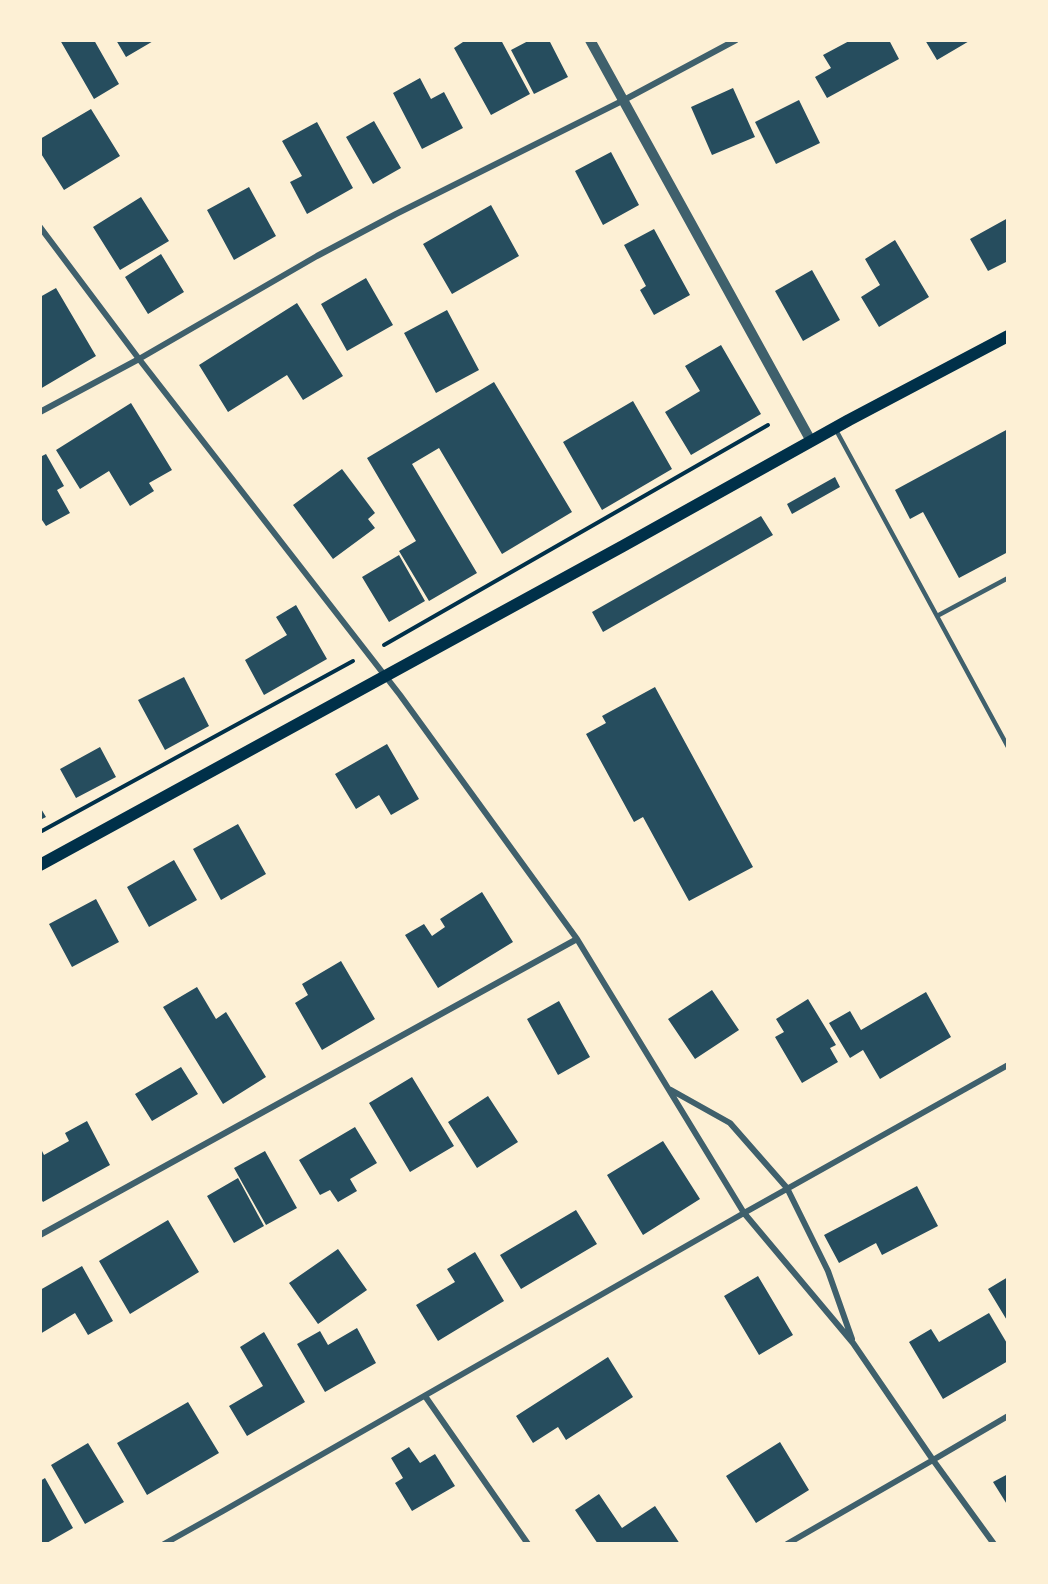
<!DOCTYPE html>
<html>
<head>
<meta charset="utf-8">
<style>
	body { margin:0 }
	#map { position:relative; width:1048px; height:1584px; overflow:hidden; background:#fdf0d5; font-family:"IBM Plex Sans",sans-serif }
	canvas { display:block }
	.frame { position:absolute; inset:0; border:42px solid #fdf0d5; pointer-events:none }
</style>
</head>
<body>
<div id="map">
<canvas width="1048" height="1584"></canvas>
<div class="frame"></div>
</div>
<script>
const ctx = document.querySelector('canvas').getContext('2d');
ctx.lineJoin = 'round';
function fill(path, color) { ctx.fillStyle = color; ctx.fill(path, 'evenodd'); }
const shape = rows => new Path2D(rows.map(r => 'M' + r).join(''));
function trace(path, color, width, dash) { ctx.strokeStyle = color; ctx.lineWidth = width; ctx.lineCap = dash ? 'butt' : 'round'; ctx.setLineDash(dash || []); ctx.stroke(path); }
fill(shape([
	[60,40,94,40,119,84,94,99],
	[116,40,155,40,126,57],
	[466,40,501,40,530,94,491,115,454,48],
	[530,40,549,40,568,77,534,94,511,50],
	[851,40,889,40,899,59,827,98,815,77,831,68,823,55],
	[925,40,971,40,937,60],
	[420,78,431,99,444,92,463,128,422,149,393,93],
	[733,88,755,137,712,155,691,107],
	[799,100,820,143,776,164,755,122],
	[91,109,120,156,64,190,40,152,40,139],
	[374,121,401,168,373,184,346,137],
	[317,122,353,188,307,214,290,182,302,176,282,141],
	[611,152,639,205,603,225,575,171],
	[249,187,276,236,234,260,207,210],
	[141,197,169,241,120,270,93,227],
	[491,205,519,256,452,294,423,244],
	[1008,218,1008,261,988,271,970,239],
	[654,229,690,295,654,315,640,290,646,286,624,245],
	[895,240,929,297,879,327,861,297,880,285,865,259],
	[161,254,184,292,148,314,125,277],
	[812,270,840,320,803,341,775,291],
	[366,278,393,325,347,351,321,304],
	[56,288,96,356,40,389,40,297],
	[297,303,343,376,303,400,287,375,228,412,199,365],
	[447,310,479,370,436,393,404,333],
	[721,345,761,414,691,455,665,412,700,391,685,366],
	[494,382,572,512,502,554,439,448,412,464,477,573,429,601,399,551,416,541,367,458],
	[633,401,672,469,602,510,563,442],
	[131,403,172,470,149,483,154,491,130,506,109,471,80,489,56,450],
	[1008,429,1008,552,959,578,923,512,910,519,895,490],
	[46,454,64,486,57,490,70,513,46,526,40,517,40,457],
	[342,469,375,513,368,519,375,528,333,559,293,505],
	[835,477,840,487,792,514,787,504],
	[761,516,773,535,603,632,592,612],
	[399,555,425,601,389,622,362,577],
	[296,605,327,659,264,695,245,660,287,635,276,617],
	[184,677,209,726,165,750,138,700],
	[655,687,753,867,689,901,643,817,634,822,586,734,606,723,602,716],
	[387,744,419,799,391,815,379,795,356,809,335,774],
	[100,747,116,777,76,798,60,769],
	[40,807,46,817,40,820],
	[238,824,266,874,221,900,193,849],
	[174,860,197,900,149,927,127,887],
	[482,892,513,942,438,988,405,935,424,924,432,936,445,927,440,919],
	[96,899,119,942,72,967,49,924],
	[341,961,375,1019,322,1050,295,1003,308,995,302,984],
	[197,987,216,1019,226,1012,266,1077,223,1104,163,1007],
	[712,990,739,1030,695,1059,668,1019],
	[926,992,951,1037,880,1079,863,1050,850,1058,829,1023,850,1011,861,1030],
	[808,999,836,1045,830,1048,838,1062,802,1083,775,1037,784,1032,776,1019],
	[559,1001,590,1057,558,1075,527,1019],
	[181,1067,198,1094,152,1121,135,1094],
	[412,1077,454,1146,410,1172,369,1103],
	[488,1096,518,1142,477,1168,448,1122],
	[87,1121,110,1165,43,1202,40,1197,40,1147,44,1155,69,1141,65,1133],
	[355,1127,377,1163,350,1179,357,1191,338,1202,330,1190,320,1195,299,1160],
	[663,1141,700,1199,643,1235,607,1175],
	[265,1151,297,1208,266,1225,234,1168],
	[238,1178,264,1226,234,1243,207,1196],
	[917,1186,938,1226,882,1255,876,1243,839,1263,824,1235],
	[576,1210,597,1244,521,1289,500,1255],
	[168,1220,199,1272,130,1314,99,1261],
	[338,1249,367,1290,318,1324,289,1283],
	[475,1252,504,1301,438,1341,416,1305,455,1282,447,1269],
	[82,1266,113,1321,88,1335,75,1313,40,1334,40,1290],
	[758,1276,793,1335,759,1355,724,1296],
	[1008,1277,1008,1322,988,1289],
	[989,1313,1008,1345,1008,1361,943,1399,909,1342,931,1329,939,1342],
	[357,1328,376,1363,325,1392,297,1344,320,1331,328,1345],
	[264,1332,305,1402,247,1436,229,1406,263,1386,240,1347],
	[608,1357,633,1397,566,1440,558,1427,533,1443,516,1416],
	[188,1402,219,1453,147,1495,117,1443],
	[780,1442,809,1490,756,1523,726,1476],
	[88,1443,124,1502,85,1524,51,1465],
	[409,1447,420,1463,435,1454,455,1486,412,1511,395,1483,403,1478,391,1458],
	[1008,1474,1008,1506,993,1482],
	[45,1478,73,1528,45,1544,40,1544,40,1481],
	[599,1494,622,1528,655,1506,680,1544,598,1544,575,1510]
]), '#264d5e');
trace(shape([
	[384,645,768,425],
	[40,832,353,661]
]), '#003049', 4);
trace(shape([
	[836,430,1008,747],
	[937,616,1008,578]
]), '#3f606c', 4.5);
trace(shape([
	[40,227,139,359,400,695,577,939,744,1213,853,1343,933,1460,994,1544],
	[40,412,139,359,317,256,396,214,624,100,736,40],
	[671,1090,730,1123,787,1188,828,1271,852,1339],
	[40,1235,577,939],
	[425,1396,528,1544],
	[164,1544,223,1511,744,1213,1008,1065],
	[787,1544,933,1460,1008,1416]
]), '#3f606c', 6);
trace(shape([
	[590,40,811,441]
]), '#3f606c', 10);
trace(shape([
	[40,865,623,546,849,420,1008,336]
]), '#003049', 12);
</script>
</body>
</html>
